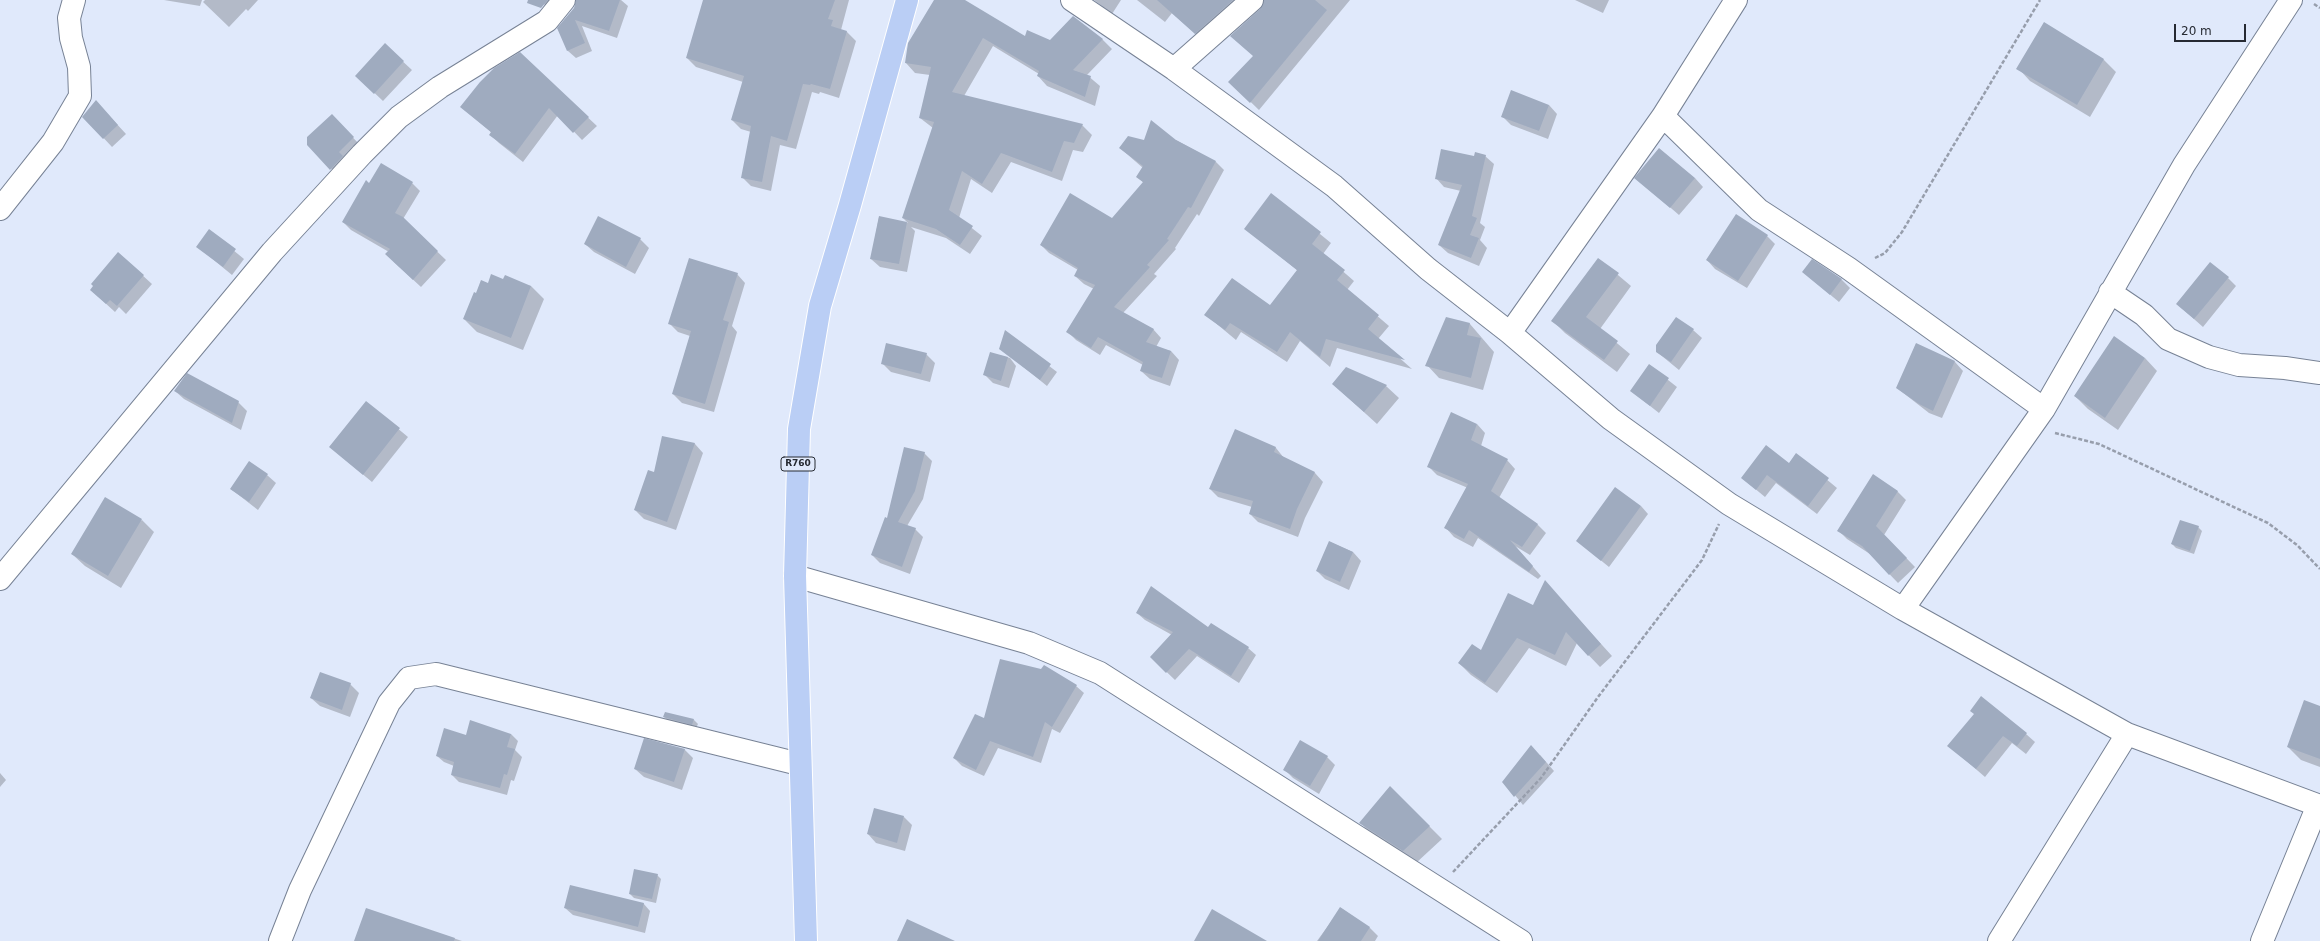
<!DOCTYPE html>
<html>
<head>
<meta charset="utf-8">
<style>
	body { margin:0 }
	#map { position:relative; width:2320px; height:941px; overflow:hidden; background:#e0e9fb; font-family:"DejaVu Sans",sans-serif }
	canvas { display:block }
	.scale { position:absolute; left:2174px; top:24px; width:72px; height:18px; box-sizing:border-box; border:2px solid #262a32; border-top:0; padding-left:5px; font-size:12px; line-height:14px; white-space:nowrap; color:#262a32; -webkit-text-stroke:3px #e0e9fb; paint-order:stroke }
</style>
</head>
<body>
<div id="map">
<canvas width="2320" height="941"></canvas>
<div class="scale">20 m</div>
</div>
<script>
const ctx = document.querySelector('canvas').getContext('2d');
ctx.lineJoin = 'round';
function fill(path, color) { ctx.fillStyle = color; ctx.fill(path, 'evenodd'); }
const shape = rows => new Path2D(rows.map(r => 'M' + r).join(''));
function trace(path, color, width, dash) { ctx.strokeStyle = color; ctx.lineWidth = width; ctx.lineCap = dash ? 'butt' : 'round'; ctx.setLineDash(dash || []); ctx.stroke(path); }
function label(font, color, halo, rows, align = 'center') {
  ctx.font = font + ' "DejaVu Sans",sans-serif'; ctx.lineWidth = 4; ctx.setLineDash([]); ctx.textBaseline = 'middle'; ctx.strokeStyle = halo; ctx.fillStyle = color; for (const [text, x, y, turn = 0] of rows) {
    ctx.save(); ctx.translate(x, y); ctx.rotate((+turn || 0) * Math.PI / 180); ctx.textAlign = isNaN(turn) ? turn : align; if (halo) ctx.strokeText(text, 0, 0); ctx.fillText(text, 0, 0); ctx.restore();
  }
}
fill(shape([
	[164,0,202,0,200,6],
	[205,0,258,0,248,11,246,9,229,27,203,2],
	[540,0,564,0,546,6],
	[577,0,621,0,628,6,617,38,582,26,592,51,576,58,568,51,558,28,575,8],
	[704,0,849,0,841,30,847,32,856,41,839,98,820,92,819,94,812,92,796,149,780,145,771,191,751,186,742,177,751,132,741,129,732,120,743,82,696,67,687,58],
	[935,0,963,0,1025,37,1050,41,1102,39,1112,49,1087,75,1100,86,1095,106,1047,86,1038,76,1039,74,993,46,964,96,1082,125,1092,135,1083,152,1073,150,1062,181,1011,162,992,193,971,179,959,218,982,236,970,254,946,238,911,227,915,231,907,272,880,267,871,259,879,217,908,223,903,218,933,128,920,118,930,75,915,73,906,63],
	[1094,0,1121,0,1112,14],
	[1137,0,1251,0,1204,41,1172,13,1165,22],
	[1265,0,1350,0,1259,110,1230,82,1254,56],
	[1575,0,1609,0,1603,13],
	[2044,24,2104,60,2116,72,2090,117,2030,81,2018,68],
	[385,45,412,70,383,101,365,84],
	[520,54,597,126,582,140,558,115,523,162,499,143,490,134,492,133,461,107],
	[1549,105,1557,114,1548,139,1511,125,1503,117],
	[104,110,126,134,112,147,84,117],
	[338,122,360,145,338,176,308,144],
	[1176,140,1216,162,1224,170,1199,216,1197,214,1175,248,1176,249,1154,274,1157,276,1123,313,1153,329,1161,338,1156,347,1171,351,1179,360,1170,386,1150,379,1141,371,1143,365,1106,345,1100,355,1076,340,1068,332,1094,289,1084,284,1075,276,1078,270,1049,253,1041,245,1112,219,1144,183,1137,177,1143,168,1120,148,1145,141],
	[1485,156,1494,164,1480,223,1485,227,1480,240,1487,248,1479,266,1448,253,1439,245,1461,191,1444,187,1436,178,1474,157],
	[1636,178,1695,178,1703,187,1679,215],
	[412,183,420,191,403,219,446,260,421,287,394,262,389,252,351,230,343,222,369,185],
	[1271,194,1331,243,1323,254,1354,281,1347,290,1389,326,1378,339,1412,369,1337,348,1330,367,1300,341,1287,362,1241,332,1236,340,1206,315,1270,307,1298,271,1246,228],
	[599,218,640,239,649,248,635,274,594,252,585,244],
	[210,231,244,259,232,275,198,247],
	[1767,236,1775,244,1747,288,1715,269,1707,260],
	[118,253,152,284,126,314,119,307,115,312,91,290],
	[1599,259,1631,286,1600,329,1630,354,1617,372,1565,333,1553,321],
	[1812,261,1842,280,1850,288,1839,302,1803,272],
	[737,274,745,283,732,326,737,332,714,412,682,403,673,394,690,336,678,332,669,323],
	[2228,278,2236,286,2203,327,2177,304],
	[503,280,531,286,544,299,523,350,477,332,464,319,477,294,488,284],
	[1447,318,1470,324,1494,352,1483,390,1439,378,1427,365],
	[1693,330,1702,338,1679,370,1657,352],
	[1005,332,1057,372,1047,386,1000,348],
	[1916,344,1955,362,1963,371,1942,418,1929,413,1897,388],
	[991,353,1010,358,1016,366,1009,388,993,383,984,374],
	[926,354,935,363,930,382,891,372,882,363],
	[2145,358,2157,371,2118,430,2088,409,2075,396],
	[1649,365,1677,387,1659,413,1631,391],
	[1333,384,1386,386,1399,398,1377,424],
	[175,391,238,402,247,411,241,430,184,399],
	[366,402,408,437,372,482,330,447],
	[1477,424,1485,433,1481,446,1507,460,1515,469,1499,498,1537,524,1546,533,1530,555,1515,546,1541,576,1538,579,1478,538,1473,547,1454,537,1446,528,1468,488,1437,475,1429,467],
	[1236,430,1276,448,1284,458,1315,473,1323,482,1305,518,1298,537,1258,522,1250,514,1252,507,1218,497,1210,489],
	[663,437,695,444,703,453,676,530,644,519,635,510,655,473],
	[924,453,932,461,923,499,907,526,915,529,923,537,910,574,880,563,872,555,887,519],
	[1796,454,1837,488,1817,514,1776,483,1765,497,1742,478,1789,464],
	[267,475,276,483,258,510,231,489],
	[1897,491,1906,500,1884,535,1915,567,1898,583,1870,554,1847,539,1839,531],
	[1641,506,1648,514,1609,567,1577,541],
	[142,520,154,532,121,588,85,566,72,554],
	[2198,527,2202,531,2194,554,2176,548,2172,544],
	[1330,542,1353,552,1361,561,1349,590,1325,579,1317,571],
	[1545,582,1612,656,1600,667,1577,643,1566,666,1529,648,1497,693,1471,675,1459,663,1481,652,1534,606],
	[1137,613,1209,628,1248,648,1256,655,1239,683,1197,656,1175,680,1151,657,1172,635,1145,620],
	[350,684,359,693,350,717,320,706,311,698],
	[1076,686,1084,693,1060,733,1052,729,1041,763,998,748,984,776,962,766,954,758,985,720],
	[2320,707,2320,767,2301,760,2288,747],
	[1975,714,2026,734,2035,742,2026,754,2012,743,1985,777,1949,746],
	[664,717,694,720,698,724,696,728,668,721],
	[511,734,518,741,515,750,522,757,514,781,511,780,507,795,459,782,452,775,454,766,444,762,437,756,466,736],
	[684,749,693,758,682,790,644,777,635,769],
	[1540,755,1554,771,1523,805,1504,782],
	[1327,757,1335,765,1319,794,1293,778,1285,770],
	[0,773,6,780,0,787],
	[1390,787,1442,839,1416,863,1373,836,1361,823],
	[904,817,912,825,905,851,876,843,868,834],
	[657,875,661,879,656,903,634,898,630,894],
	[643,903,650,911,645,933,573,915,565,908],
	[1341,908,1370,928,1378,936,1375,941,1317,941],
	[366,909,462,941,358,941]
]), '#0003');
fill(shape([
	[528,0,548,0,541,8,527,3],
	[576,0,620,0,609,31,575,20,585,43,567,51,557,28,574,8],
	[703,0,835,0,828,19,833,20,831,26,847,31,830,89,811,84,810,85,803,84,787,141,771,136,762,182,741,178,751,126,731,120,744,76,686,58],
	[934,0,965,0,1025,36,1027,30,1050,40,1073,16,1103,39,1073,70,1091,76,1085,97,1037,76,1039,71,983,38,952,92,1083,124,1074,143,1064,141,1052,172,1001,153,982,184,962,171,949,210,973,226,960,245,936,229,902,218,934,122,919,118,931,67,905,63,908,43],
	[1157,0,1233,0,1195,34],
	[1264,0,1315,0,1327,10,1250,103,1228,82,1253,56,1230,36,1260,9],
	[2044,22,2104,59,2077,105,2016,69],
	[385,43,404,61,374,94,355,76],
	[520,52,589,117,573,133,549,108,515,154,489,135,491,132,460,107,480,82,494,68],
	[1511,90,1549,105,1539,131,1501,117],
	[96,100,118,125,103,139,82,117],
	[332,114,354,137,339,152,343,156,330,170,307,145,307,137],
	[1151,120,1176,140,1216,161,1191,208,1188,207,1167,239,1169,240,1147,265,1150,267,1114,307,1154,329,1146,342,1171,351,1162,378,1140,371,1143,362,1098,337,1091,348,1066,332,1095,285,1074,276,1078,268,1040,245,1070,193,1112,218,1143,182,1136,177,1143,166,1119,148,1128,136,1144,140],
	[1659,148,1695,178,1670,208,1634,178],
	[1441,149,1474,156,1475,152,1486,155,1472,216,1477,218,1470,235,1479,238,1471,258,1438,245,1462,185,1435,179],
	[381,163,413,182,395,213,403,217,438,251,413,280,385,254,390,249,342,222,366,180,369,183],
	[1271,193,1321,232,1312,244,1345,270,1337,280,1379,315,1368,329,1405,360,1326,339,1320,357,1290,332,1277,352,1230,323,1225,330,1204,315,1232,278,1270,305,1297,270,1244,229],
	[1736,214,1768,235,1738,281,1706,260],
	[598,216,641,238,626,267,584,244],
	[879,216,907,222,899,264,870,259],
	[209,229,236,249,223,267,196,247],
	[118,252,144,275,117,306,110,300,106,304,90,290,93,286,91,284],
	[689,258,738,273,723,320,729,322,705,404,672,394,691,331,668,324],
	[1598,258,1619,273,1586,317,1618,341,1604,360,1551,321],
	[1812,259,1842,279,1830,295,1802,272],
	[2210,262,2229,277,2194,319,2176,304],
	[491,274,503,279,505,275,531,286,511,338,463,319,474,292,476,293,481,280,488,283],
	[1446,317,1470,323,1467,335,1481,338,1471,378,1425,366],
	[1676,317,1694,329,1671,362,1656,352,1656,345],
	[1005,330,1051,364,1040,380,999,349],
	[2114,336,2145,358,2105,418,2074,396],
	[886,343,927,353,921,374,881,364],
	[1916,343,1955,361,1933,411,1919,404,1896,388],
	[990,352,1008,357,1001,381,983,375],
	[1649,364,1669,378,1650,406,1630,391],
	[1346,367,1387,385,1364,412,1332,384],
	[187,373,239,401,232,423,174,391],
	[366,401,400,428,363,475,329,447],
	[1451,412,1477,424,1471,440,1508,459,1491,491,1538,524,1522,547,1510,540,1533,566,1529,572,1469,530,1464,539,1444,528,1468,484,1427,467],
	[1235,429,1276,447,1274,452,1315,472,1297,509,1290,529,1249,514,1253,501,1209,489],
	[662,436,695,443,667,522,634,510,648,470,654,472],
	[1766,445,1789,463,1796,453,1829,478,1808,506,1767,475,1756,490,1741,478],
	[904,447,925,452,915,491,898,522,916,528,902,567,871,555,885,517,887,518],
	[249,461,268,474,249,502,230,489],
	[1873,474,1898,491,1876,526,1907,558,1889,575,1862,546,1837,531],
	[1615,487,1641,506,1601,561,1576,541],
	[105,497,142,519,108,576,71,554],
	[2180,520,2199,526,2190,551,2171,544],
	[1329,541,1353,552,1340,582,1316,571],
	[1545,580,1601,644,1588,656,1566,632,1555,655,1517,638,1485,683,1458,663,1472,644,1481,650,1508,593,1533,605],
	[1151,586,1208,627,1211,623,1249,647,1231,676,1189,649,1166,673,1150,657,1173,632,1136,613],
	[1000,659,1041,669,1044,665,1077,685,1052,727,1045,722,1033,757,990,741,976,770,953,758,975,714,984,718],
	[320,672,351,683,342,710,310,698],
	[1981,696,2027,733,2017,746,2003,736,1976,769,1947,746,1974,714,1970,711],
	[2304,700,2320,706,2320,759,2287,747],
	[665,712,694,719,692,725,663,717],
	[470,720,511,734,507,747,515,749,507,775,504,774,500,788,451,775,454,762,436,756,444,728,466,735],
	[644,738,685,749,674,782,634,769],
	[1300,740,1328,756,1310,786,1283,770],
	[1531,745,1546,762,1514,797,1502,782],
	[1390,786,1430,826,1403,851,1359,823],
	[874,808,904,816,897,843,867,834],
	[634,869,658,874,652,899,629,894],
	[570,885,644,903,638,927,564,908],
	[1340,907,1370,927,1361,941,1318,941],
	[366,908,455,938,454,941,354,941],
	[1212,909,1267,941,1194,941],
	[907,919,955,941,897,941]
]), '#9fabbf');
const minor = shape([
	[1072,0,1174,69,1334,186,1428,269,1510,333,1611,419,1729,504,1903,609,2127,734,2320,806],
	[1174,69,1252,0],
	[1663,116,1759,210,1848,268,2044,409],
	[0,209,53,142,80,96,79,67,71,38,69,18,74,0],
	[2110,292,2144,315,2168,339,2209,357,2239,365,2285,368,2320,373],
	[1510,333,1663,116,1736,0],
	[795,576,1029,643,1100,673,1521,941],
	[0,579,272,252,362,154,399,117,440,87,547,21,564,0],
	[1903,609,2044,409,2184,165,2291,0],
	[280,941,300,890,389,703,409,678,436,674,799,764],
	[1999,941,2127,734],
	[2262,941,2318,805]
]);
const primary = shape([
	[806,941,795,576,799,429,820,306,850,205,907,0]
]);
trace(minor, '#778295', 24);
trace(primary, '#fff', 24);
trace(shape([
	[2314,4,2320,8],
	[1875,258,1885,253,1902,232,2040,0],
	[2055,433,2099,444,2268,523,2297,545,2320,569],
	[1453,872,1541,778,1598,697,1702,560,1719,524]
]), '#979eac', 2.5, [4, 2]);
trace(minor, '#fff', 22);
trace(primary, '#bacef5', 22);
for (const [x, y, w] of [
	[798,464,34]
]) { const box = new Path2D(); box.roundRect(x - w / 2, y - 7, w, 14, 3); ctx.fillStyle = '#e0e9fb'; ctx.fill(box); trace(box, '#262a32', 1); }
label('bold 9px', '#262a32', null, [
	["R760",798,464]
]);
</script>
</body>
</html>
